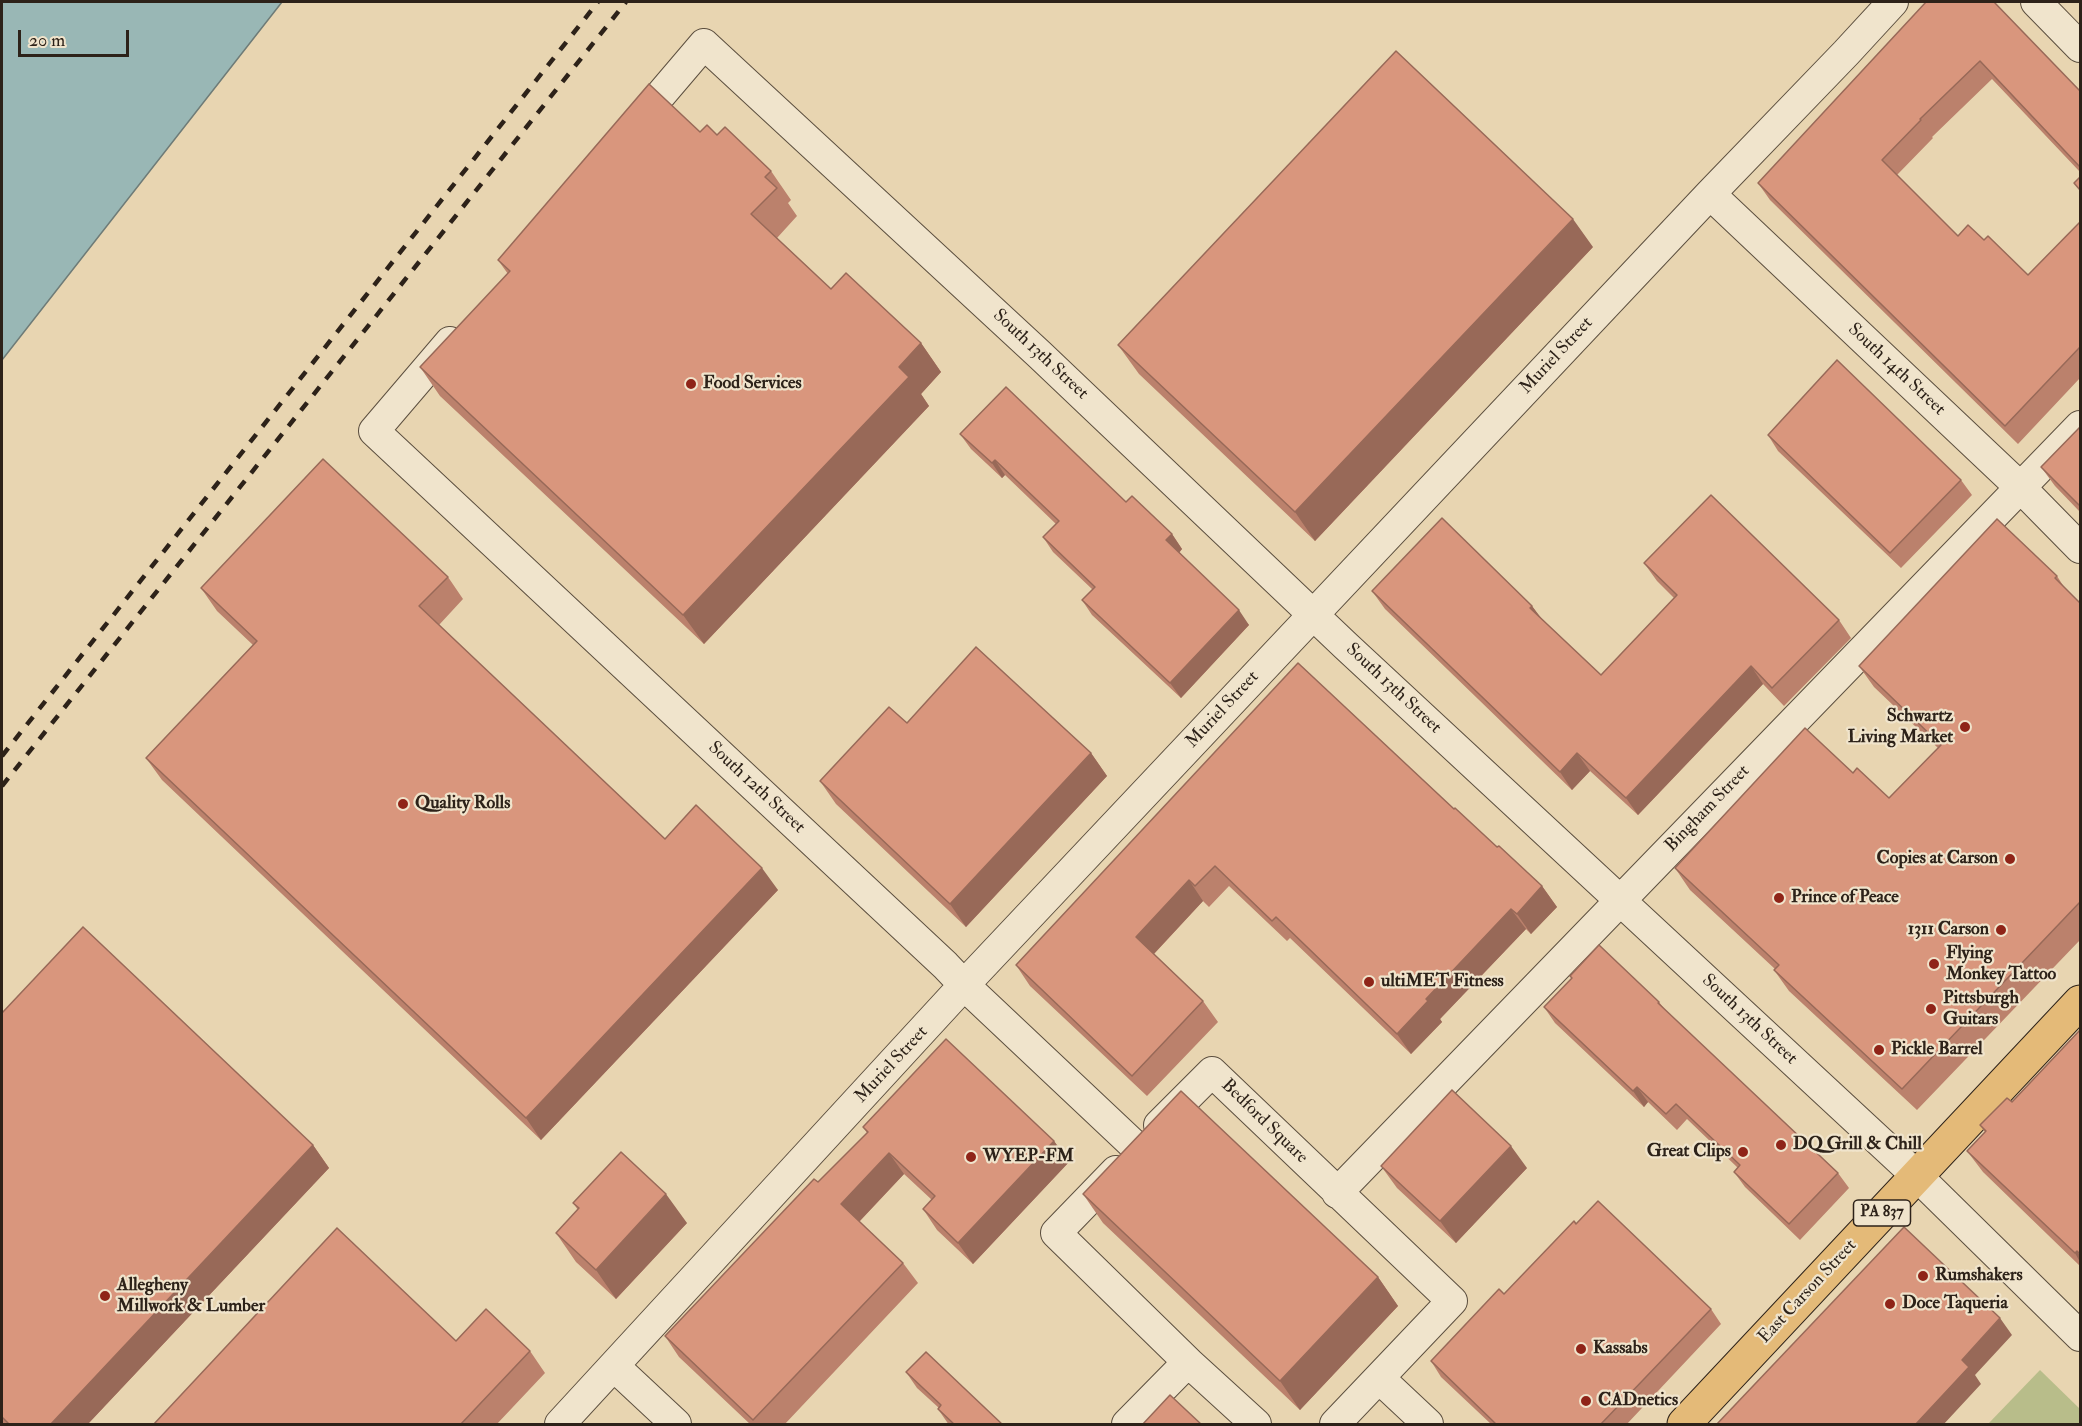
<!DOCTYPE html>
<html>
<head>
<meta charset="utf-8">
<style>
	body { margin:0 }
	#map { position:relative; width:2082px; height:1426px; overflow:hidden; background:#e8d5b1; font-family:"IM FELL Double Pica",serif }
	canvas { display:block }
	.frame { position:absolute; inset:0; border:3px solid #2d2219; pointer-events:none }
	.scale { position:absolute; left:18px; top:30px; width:111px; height:27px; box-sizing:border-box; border:3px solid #2d2219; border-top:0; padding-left:8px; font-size:18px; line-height:21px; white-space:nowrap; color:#2d2219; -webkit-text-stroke:4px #f0e4cc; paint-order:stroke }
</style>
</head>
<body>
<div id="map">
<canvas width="2082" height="1426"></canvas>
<div class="frame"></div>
<div class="scale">20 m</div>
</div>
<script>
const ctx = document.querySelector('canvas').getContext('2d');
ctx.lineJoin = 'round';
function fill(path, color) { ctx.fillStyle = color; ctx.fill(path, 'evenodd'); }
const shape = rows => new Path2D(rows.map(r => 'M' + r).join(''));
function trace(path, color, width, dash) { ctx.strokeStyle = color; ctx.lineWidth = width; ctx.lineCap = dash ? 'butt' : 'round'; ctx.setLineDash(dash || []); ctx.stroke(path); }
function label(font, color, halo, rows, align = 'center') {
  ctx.font = font + ' "IM FELL Double Pica",serif'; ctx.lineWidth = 4.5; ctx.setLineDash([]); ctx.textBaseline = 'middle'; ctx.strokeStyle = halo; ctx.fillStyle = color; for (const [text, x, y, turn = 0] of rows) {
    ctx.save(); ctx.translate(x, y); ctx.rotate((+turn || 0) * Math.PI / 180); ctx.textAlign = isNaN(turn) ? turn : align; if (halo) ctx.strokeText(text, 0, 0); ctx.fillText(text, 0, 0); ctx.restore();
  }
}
fill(shape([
	[2040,1370,2080,1409,2080,1424,1988,1424]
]), '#b8bd8a');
const water = shape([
	[2,2,282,2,2,360,2,2]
]);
fill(water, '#99b7b5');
trace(water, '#6e7b77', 1.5);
const street = shape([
	[2036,2,2080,47],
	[635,125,704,44,1040,355,1346,646,1917,1176,2080,1336],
	[1710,194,2021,488,2080,548],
	[450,342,374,431,945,965,964,985,1137,1148],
	[1159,1125,1212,1072,1452,1301,1335,1424],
	[1116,1171,1056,1233,1188,1362,1256,1424],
	[1337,1193,2080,426],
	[615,1367,676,1424],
	[1379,1378,1428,1424],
	[560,1424,964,985,1710,194,1846,53,1893,2],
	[1127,1424,1188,1362]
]);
const primary = shape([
	[1684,1424,2080,1002]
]);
trace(street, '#5c4f3f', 32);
trace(primary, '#2d2219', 35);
trace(street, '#f0e4cc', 30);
trace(primary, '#e4ba78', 33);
trace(shape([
	[2,756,598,2],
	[2,786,626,2]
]), '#2d2219', 4.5, [10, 10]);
fill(shape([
	[1926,2,2080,91,2080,172,1992,79,1932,137,1933,138,1897,175,1958,236,1984,240,2028,275,2080,222,2080,378,2018,444,1770,200,1758,183],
	[700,132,771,171,791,200,788,203,797,216,777,238,831,289,921,343,941,372,921,394,929,406,704,644,440,396,420,367,508,274,498,260],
	[1593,247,1315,541,1139,374,1118,345],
	[2080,427,2080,512,2055,486,2041,467],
	[960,434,1126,502,1172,534,1182,549,1179,553,1249,625,1181,698,1092,615,1082,600,1093,590,1053,552,1043,537,1056,524,1005,475,1002,478,971,449],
	[1768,435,1961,480,1972,495,1901,568,1778,451],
	[1644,563,1839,620,1851,638,1784,706,1763,684,1638,815,1590,771,1572,790,1385,609,1372,591,1532,606,1541,619,1601,675,1674,598,1657,581],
	[2057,576,2064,587,2080,603,2080,940,1917,1110,1789,991,1774,970,1775,969,1690,890,1675,868,1853,773,1889,798,1938,748,1874,687,1859,666],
	[448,577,463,599,439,625,665,839,778,890,541,1140,162,780,146,758,253,645,217,611,201,588],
	[1298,663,1454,809,1542,886,1557,907,1531,934,1526,929,1440,1019,1442,1022,1411,1054,1290,938,1287,941,1229,886,1209,907,1203,901,1154,954,1203,1001,1218,1022,1147,1096,1030,986,1016,965],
	[907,723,1091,753,1107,776,966,927,836,804,820,781],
	[1570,976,1659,1002,1666,1011,1838,1173,1849,1188,1800,1240,1745,1187,1734,1172,1738,1168,1687,1119,1677,1130,1648,1102,1644,1107,1555,1023,1544,1007,1572,979],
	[2,1013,313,1145,329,1168,87,1425,2,1424],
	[2080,1030,2080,1266,1983,1172,1967,1151,1985,1132,1980,1125,2012,1102],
	[863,1127,1054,1141,1069,1162,973,1264,937,1230,923,1209,932,1200,904,1174,859,1222,903,1263,918,1283,784,1425,751,1425,679,1357,665,1336,867,1133],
	[1381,1166,1527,1168,1456,1243,1397,1188],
	[1083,1194,1378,1277,1398,1306,1300,1410,1103,1223],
	[573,1203,687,1223,616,1299,576,1262,556,1233,578,1210],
	[1576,1224,1711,1309,1721,1324,1626,1425,1492,1425,1441,1377,1431,1361,1504,1294],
	[456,1341,530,1351,545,1373,496,1425,153,1425],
	[906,1372,1003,1425,949,1425,938,1409,939,1408,917,1388]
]), '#bb816c');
fill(shape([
	[1573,219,1593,247,1315,541,1295,512],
	[921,343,941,372,921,394,929,406,704,644,683,615,899,367],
	[995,460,1005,475,1002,478,992,463],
	[1172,534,1182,549,1177,555,1166,540],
	[1532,606,1545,623,1530,608],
	[1239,610,1249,625,1181,698,1170,683],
	[1751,666,1763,684,1638,815,1626,798],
	[1091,753,1107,776,966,927,950,904],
	[1577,753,1590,771,1572,790,1560,772],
	[762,868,778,890,541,1140,526,1118],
	[1189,880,1203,901,1150,958,1136,937],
	[1542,886,1557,907,1531,934,1517,914],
	[1511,909,1526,929,1440,1019,1442,1022,1411,1054,1397,1034,1426,999],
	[1637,1087,1648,1102,1644,1107,1633,1091],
	[1054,1141,1069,1162,973,1264,958,1243],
	[313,1145,329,1168,87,1425,50,1425],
	[1511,1146,1527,1168,1456,1243,1440,1221],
	[889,1153,904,1174,856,1225,841,1204],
	[666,1194,687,1223,616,1299,596,1270],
	[2077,1251,2080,1256,2080,1262,2075,1253],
	[1378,1277,1398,1306,1300,1410,1280,1381],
	[2000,1318,2012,1335,1975,1375,1981,1384,1943,1425,1915,1425,1962,1360]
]), '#986958');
const building = shape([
	[1926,2,1994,2,2080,91,2080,167,1980,61,1920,119,1921,120,1882,160,1958,236,1968,225,1984,240,1988,236,2028,275,2080,222,2080,347,2005,426,1758,183,1926,2],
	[1396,51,1573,219,1295,512,1118,345,1396,51],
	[649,84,700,132,707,125,717,135,725,127,771,171,765,177,777,188,751,214,831,289,846,273,921,343,899,367,909,377,683,615,420,367,510,271,498,260,649,84],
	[2080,177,2080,190,2074,183,2080,177],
	[1837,360,1961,480,1890,553,1768,435,1837,360],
	[1006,387,1126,502,1132,496,1172,534,1166,540,1239,610,1170,683,1082,600,1095,587,1043,537,1059,521,995,460,992,463,960,434,1006,387],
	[2080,427,2080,506,2041,467,2080,427],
	[323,459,448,577,419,606,665,839,696,805,762,868,526,1118,146,758,257,641,201,588,323,459],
	[1711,495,1839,620,1772,688,1751,666,1626,798,1577,753,1560,772,1372,591,1442,518,1532,606,1530,608,1601,675,1677,595,1644,563,1711,495],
	[1997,519,2057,576,2055,578,2080,603,2080,902,1902,1089,1774,970,1779,965,1675,868,1805,728,1853,773,1857,768,1889,798,1941,745,1859,666,1997,519],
	[976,647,1091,753,950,904,820,781,889,707,907,723,976,647],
	[1298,663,1454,809,1455,808,1497,847,1499,846,1542,886,1517,914,1511,909,1426,999,1428,1001,1397,1034,1276,917,1272,921,1215,866,1195,886,1189,880,1136,937,1203,1001,1132,1076,1016,965,1298,663],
	[83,927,313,1145,50,1425,10,1425,2,1417,2,1013,83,927],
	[1599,945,1659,1002,1658,1003,1838,1173,1789,1224,1734,1172,1740,1165,1676,1104,1666,1114,1637,1087,1633,1091,1544,1007,1572,978,1570,976,1599,945],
	[2080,1030,2080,1254,2077,1251,2075,1253,1967,1151,1986,1131,1980,1125,2007,1098,2012,1102,2080,1030],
	[946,1039,1054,1141,958,1243,923,1209,935,1196,889,1153,841,1204,903,1263,753,1420,665,1336,814,1179,818,1182,868,1132,863,1127,946,1039],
	[1452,1090,1511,1146,1440,1221,1381,1166,1452,1090],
	[1181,1091,1378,1277,1280,1381,1083,1194,1181,1091],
	[621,1152,666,1194,596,1270,556,1233,579,1208,573,1203,621,1152],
	[1598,1201,1711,1309,1600,1425,1497,1425,1431,1361,1499,1289,1504,1294,1574,1221,1576,1224,1598,1201],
	[1904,1227,2000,1318,1962,1360,1969,1367,1915,1425,1716,1425,1904,1227],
	[337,1228,456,1341,486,1309,530,1351,460,1425,153,1425,337,1228],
	[926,1352,1003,1425,955,1425,938,1409,941,1405,906,1372,926,1352],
	[1170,1395,1202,1425,1142,1425,1170,1395]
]);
fill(building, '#d9967d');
trace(building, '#986958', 1.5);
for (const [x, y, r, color] of [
	[691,384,6,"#8f2418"],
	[1965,727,6,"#8f2418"],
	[403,804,6,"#8f2418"],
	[2010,859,6,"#8f2418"],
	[1779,898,6,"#8f2418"],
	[2001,930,6,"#8f2418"],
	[1934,964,6,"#8f2418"],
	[1369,982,6,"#8f2418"],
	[1931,1009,6,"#8f2418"],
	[1879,1050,6,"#8f2418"],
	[1781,1145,6,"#8f2418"],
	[1743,1152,6,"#8f2418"],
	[971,1157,6,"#8f2418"],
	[1923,1276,6,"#8f2418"],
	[105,1296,6,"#8f2418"],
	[1890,1304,6,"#8f2418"],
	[1581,1349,6,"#8f2418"],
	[1586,1401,6,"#8f2418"]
]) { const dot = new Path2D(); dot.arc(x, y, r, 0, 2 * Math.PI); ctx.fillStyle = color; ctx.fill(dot); trace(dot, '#f0e4cc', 2); }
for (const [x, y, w] of [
	[1882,1213,57]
]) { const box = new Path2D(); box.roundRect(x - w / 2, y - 13, w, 26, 4.5); ctx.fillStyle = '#f0e4cc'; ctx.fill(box); trace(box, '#2d2219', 1.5); }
label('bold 16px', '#2d2219', null, [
	["PA 837",1882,1213]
]);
label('18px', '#2d2219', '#f0e4cc', [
	["South 13th Street",1040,355,43],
	["Muriel Street",1557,356,-47],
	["South 14th Street",1896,370,43],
	["South 13th Street",1393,689,43],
	["Muriel Street",1223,710,-47],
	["South 12th Street",756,788,43],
	["Bingham Street",1708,809,-46],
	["South 13th Street",1749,1020,43],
	["Muriel Street",892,1065,-47],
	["Bedford Square",1264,1122,44],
	["East Carson Street",1808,1292,-47]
]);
label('bold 18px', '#2d2219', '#f0e4cc', [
	["Food Services",703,384],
	["Schwartz",1953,717,"right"],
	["Living Market",1953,738,"right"],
	["Quality Rolls",415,804],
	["Copies at Carson",1998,859,"right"],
	["Prince of Peace",1791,898],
	["1311 Carson",1989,930,"right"],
	["Flying",1946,954],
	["Monkey Tattoo",1946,975],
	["ultiMET Fitness",1381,982],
	["Pittsburgh",1943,999],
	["Guitars",1943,1020],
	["Pickle Barrel",1891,1050],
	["DQ Grill & Chill",1793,1145],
	["Great Clips",1731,1152,"right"],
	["WYEP-FM",983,1157],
	["Rumshakers",1935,1276],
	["Allegheny",117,1286],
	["Millwork & Lumber",117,1307],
	["Doce Taqueria",1902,1304],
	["Kassabs",1593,1349],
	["CADnetics",1598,1401]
], 'left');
</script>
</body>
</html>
